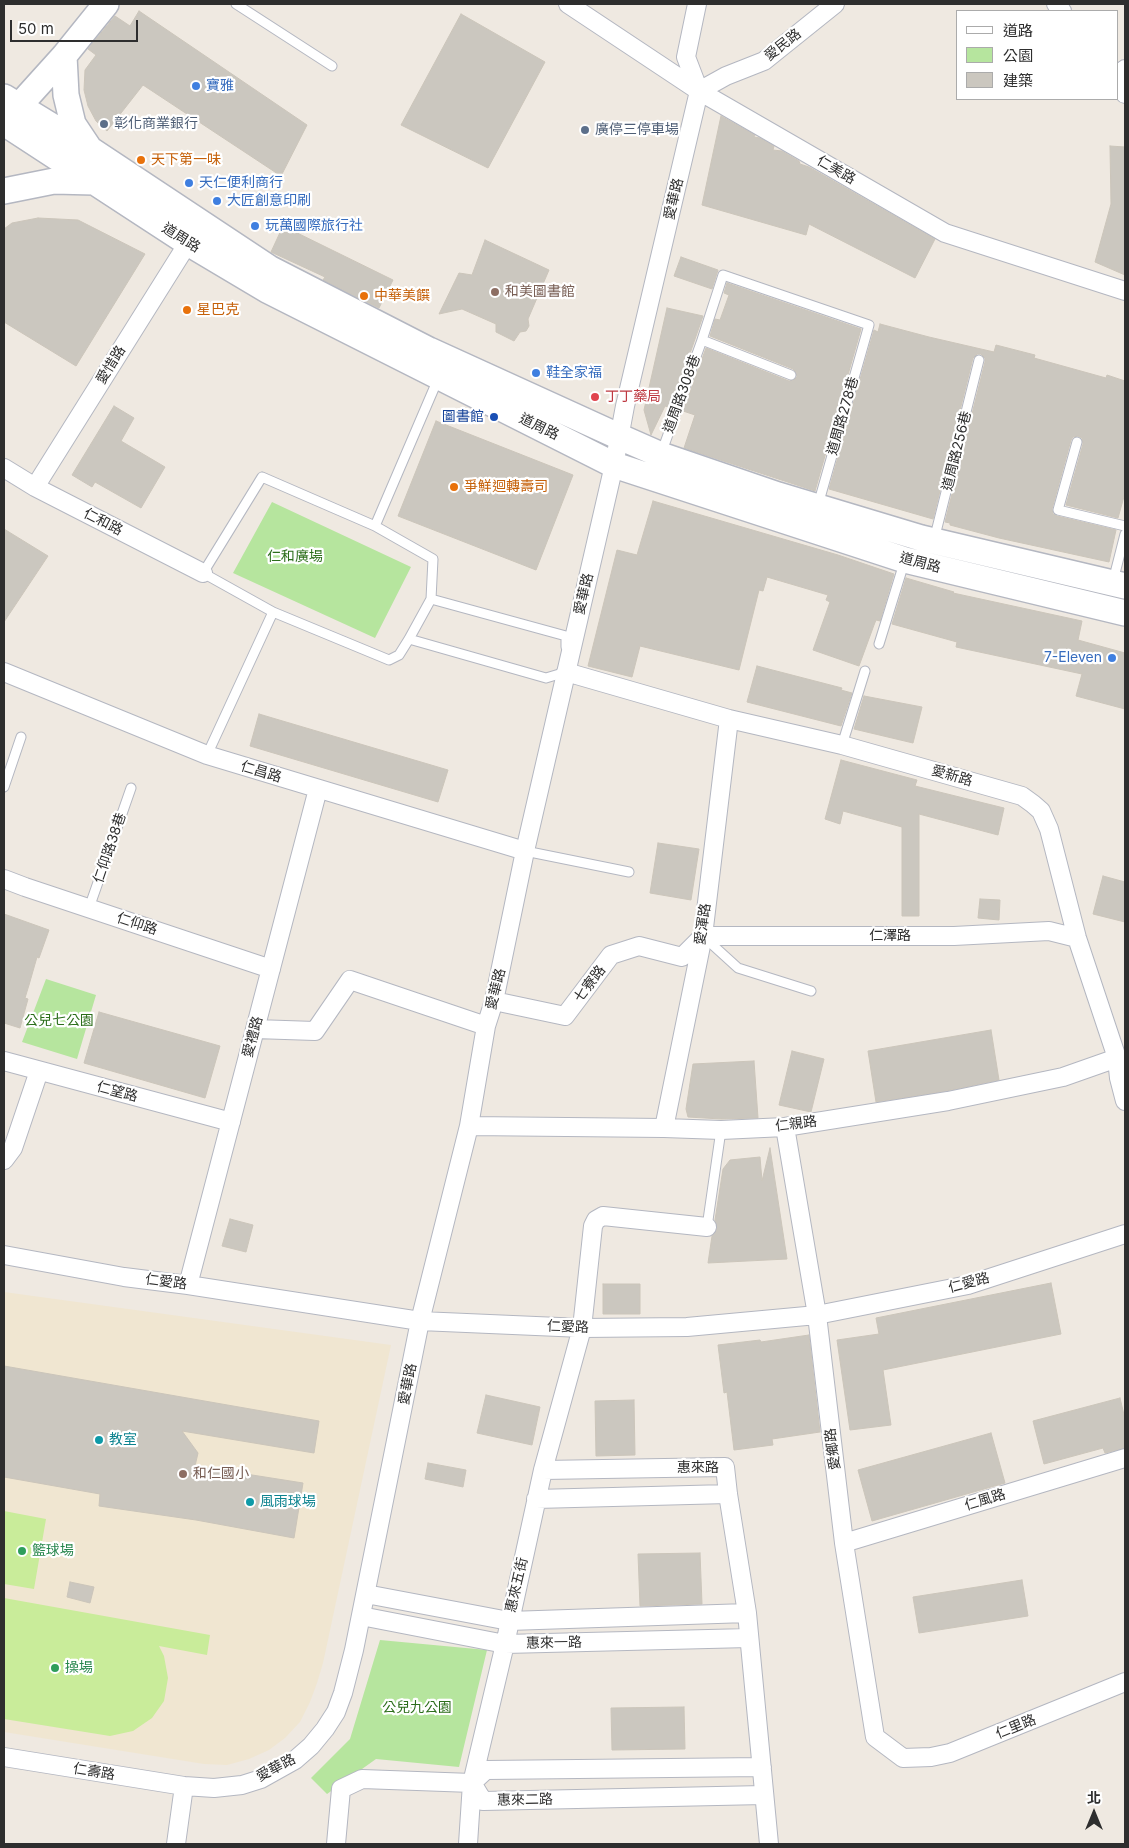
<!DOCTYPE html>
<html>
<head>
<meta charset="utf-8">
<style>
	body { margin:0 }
	#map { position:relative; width:1129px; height:1848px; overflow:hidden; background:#efe9e1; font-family:Inter,"Noto Sans TC",sans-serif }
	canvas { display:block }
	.frame { position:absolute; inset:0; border:5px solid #2e2e2e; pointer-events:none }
	.legend { position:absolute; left:956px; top:10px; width:162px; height:90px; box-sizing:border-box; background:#fff; border:1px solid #ababab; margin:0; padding:6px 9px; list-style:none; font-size:15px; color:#2e2e2e }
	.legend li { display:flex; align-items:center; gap:10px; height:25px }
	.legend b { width:25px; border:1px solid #ababab }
	.north { position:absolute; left:1069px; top:1788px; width:50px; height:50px; -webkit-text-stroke:4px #fff; paint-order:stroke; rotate:0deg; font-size:14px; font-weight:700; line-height:20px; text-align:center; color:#2e2e2e }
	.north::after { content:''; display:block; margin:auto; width:18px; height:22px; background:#2e2e2e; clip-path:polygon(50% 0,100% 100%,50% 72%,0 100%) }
	.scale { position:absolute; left:10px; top:20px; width:128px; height:22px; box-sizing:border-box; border:2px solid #2e2e2e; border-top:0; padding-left:6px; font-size:15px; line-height:18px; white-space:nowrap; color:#2e2e2e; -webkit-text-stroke:4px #fff; paint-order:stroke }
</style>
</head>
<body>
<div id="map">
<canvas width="1129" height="1848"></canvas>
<div class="frame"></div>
<ul class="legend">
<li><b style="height:6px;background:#fff"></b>道路</li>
<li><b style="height:14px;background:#b6e59e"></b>公園</li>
<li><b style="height:14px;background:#cbc7bf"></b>建築</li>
</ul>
<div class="north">北</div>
<div class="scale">50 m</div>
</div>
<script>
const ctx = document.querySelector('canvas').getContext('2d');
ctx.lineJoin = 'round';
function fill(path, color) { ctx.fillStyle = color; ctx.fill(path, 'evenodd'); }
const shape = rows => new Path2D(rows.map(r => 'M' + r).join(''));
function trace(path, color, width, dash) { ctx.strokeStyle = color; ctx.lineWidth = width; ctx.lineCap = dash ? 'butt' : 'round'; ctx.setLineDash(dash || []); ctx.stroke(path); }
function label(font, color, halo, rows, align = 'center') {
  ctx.font = font + ' Inter,"Noto Sans TC",sans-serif'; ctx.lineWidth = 4.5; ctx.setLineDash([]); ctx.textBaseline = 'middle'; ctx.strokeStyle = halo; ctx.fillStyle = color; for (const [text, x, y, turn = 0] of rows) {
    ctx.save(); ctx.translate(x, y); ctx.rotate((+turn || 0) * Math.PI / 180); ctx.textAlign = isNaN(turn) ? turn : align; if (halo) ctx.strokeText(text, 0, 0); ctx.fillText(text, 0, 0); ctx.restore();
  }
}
fill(shape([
	[4,1292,391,1345,323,1663,317,1683,310,1702,300,1722,285,1738,269,1750,249,1759,227,1765,204,1764,4,1732]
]), '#f0e6d1');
fill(shape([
	[272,502,411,567,375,638,233,573],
	[46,979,96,995,77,1059,22,1042],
	[380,1640,487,1650,459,1767,376,1759,327,1794,311,1778,350,1739]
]), '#b6e59e');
fill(shape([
	[4,1511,46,1519,34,1589,4,1584],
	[4,1598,210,1635,207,1655,159,1646,164,1656,168,1678,164,1701,152,1718,133,1731,110,1736,4,1719]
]), '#c9ec9a');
const building = shape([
	[139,11,307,125,281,176,143,85,107,131,96,121,88,106,84,90,85,70,96,55,88,49,115,16,130,26,139,11],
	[461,14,545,62,488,168,401,125,461,14],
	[721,116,755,135,754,137,760,138,774,146,773,150,782,151,799,161,800,164,809,167,935,239,915,278,809,224,806,235,702,205,721,116],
	[1110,146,1125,147,1125,275,1095,262,1111,204,1110,146],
	[38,218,78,220,145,254,76,366,4,322,4,229,12,223,38,218],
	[283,226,393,280,379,308,323,280,325,277,271,252,283,226],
	[485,240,549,270,528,319,529,326,526,331,520,332,514,341,496,332,496,324,462,309,439,314,459,273,472,275,485,240],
	[681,257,718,270,712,289,674,276,681,257],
	[727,283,861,329,815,491,684,448,695,415,683,411,706,348,789,381,794,380,797,377,796,372,793,369,710,336,715,319,720,320,729,295,724,293,727,283],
	[667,308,703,316,671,408,665,406,651,435,644,410,667,308],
	[880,324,929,337,994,352,996,345,1035,355,1034,358,1106,378,1107,375,1125,381,1125,493,1118,518,1066,505,1083,444,1082,438,1078,436,1073,437,1071,440,1052,509,1053,514,1057,516,1116,530,1109,562,999,538,950,525,950,523,945,522,985,362,985,358,981,354,977,354,973,358,933,519,829,489,874,330,878,332,880,324],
	[114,406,134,418,121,441,165,467,141,508,95,482,92,487,72,475,114,406],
	[436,421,573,475,536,570,398,516,436,421],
	[653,501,838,555,894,574,880,621,876,620,874,625,859,666,813,650,830,602,826,600,828,595,767,577,763,591,759,590,739,670,640,646,632,677,588,666,617,550,637,555,653,501],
	[4,529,48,556,4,622,4,529],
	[906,578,954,592,953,593,1082,621,1078,640,1125,653,1125,709,1076,696,1082,674,956,647,957,642,892,624,906,578],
	[757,666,842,688,841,690,852,693,841,726,747,702,757,666],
	[864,696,922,707,913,743,854,729,864,696],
	[259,714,448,770,438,802,250,746,259,714],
	[841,760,917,780,915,786,1004,808,998,835,919,814,919,916,902,916,902,827,843,811,840,824,825,819,841,760],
	[658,843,699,849,691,900,650,893,658,843],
	[1103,876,1125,882,1125,922,1093,914,1103,876],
	[980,899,1000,900,999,920,978,918,980,899],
	[4,914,49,930,39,958,37,957,29,985,25,998,28,999,20,1028,4,1023,4,914],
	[99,1012,220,1046,205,1098,84,1063,99,1012],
	[991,1030,999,1080,946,1091,876,1102,868,1051,991,1030],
	[792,1051,824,1059,811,1112,779,1105,792,1051],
	[754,1061,758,1118,721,1119,688,1117,686,1109,693,1064,754,1061],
	[770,1148,787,1259,708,1263,712,1236,717,1229,715,1220,723,1169,730,1160,760,1157,762,1181,770,1148],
	[230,1219,253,1225,246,1252,222,1246,230,1219],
	[1051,1283,1061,1334,883,1370,891,1425,850,1430,837,1340,879,1334,876,1318,1051,1283],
	[603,1284,640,1284,640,1314,603,1314,603,1284],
	[809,1335,820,1432,772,1439,773,1445,734,1450,727,1392,724,1393,718,1345,760,1340,761,1342,809,1335],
	[4,1366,319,1421,314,1453,182,1431,198,1453,195,1466,303,1483,294,1538,196,1520,99,1506,100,1494,4,1477,4,1366],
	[486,1395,540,1407,532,1445,477,1433,486,1395],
	[1120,1398,1125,1419,1125,1448,1105,1453,1103,1448,1044,1464,1033,1421,1120,1398],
	[634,1400,635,1455,596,1456,595,1401,634,1400],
	[991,1433,1005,1483,872,1521,858,1470,991,1433],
	[428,1463,466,1470,463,1487,425,1479,428,1463],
	[700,1553,702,1604,640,1606,638,1554,700,1553],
	[1022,1580,1028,1616,919,1633,913,1597,1022,1580],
	[70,1582,94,1587,90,1603,67,1597,70,1582],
	[684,1707,685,1749,612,1750,611,1708,684,1707]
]);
fill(building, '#cbc7bf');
trace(building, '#cbc5ba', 1);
const lane = shape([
	[236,4,332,66],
	[702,340,723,275,869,325,818,505],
	[1077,442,1058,510,1125,526],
	[661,454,702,340,791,375],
	[262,477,375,526,433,559,431,599,409,639,399,655,389,660,273,612,203,573,262,477],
	[375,526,438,379],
	[934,540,979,360],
	[1113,581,1125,534],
	[431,599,566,636,566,647],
	[409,639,546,678,566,672,566,670],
	[879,644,905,560],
	[842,745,865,671],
	[207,755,273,612],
	[4,787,21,737],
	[525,851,629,872],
	[89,908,131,788],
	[705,938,738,968,811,991],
	[707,1227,721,1130]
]);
const street = shape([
	[568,4,699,91,945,233,1125,291],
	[697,4,686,57,699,91],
	[1056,4,1062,11],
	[1118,75,1125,69],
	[1118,84,1125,94],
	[699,91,726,76,764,61,835,4],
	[4,468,35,487,203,573],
	[35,487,188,243],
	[4,672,207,755,525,851],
	[566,672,729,719,842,745,1022,796,1033,804,1041,811,1049,829,1077,938,1117,1058,1119,1078,1125,1101],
	[4,879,25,887,271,969],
	[494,1001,565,1016,611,955,639,946,682,957,703,936,954,936,1049,931,1077,938],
	[255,1029,315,1031,350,980,486,1026],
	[4,1061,231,1122],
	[469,1126,664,1128,721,1130,785,1127,948,1101,1063,1077,1117,1058],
	[785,1127,817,1315,844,1543,875,1737,903,1758,931,1757,950,1753,1125,1682],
	[664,1128,703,936,729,719],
	[4,1160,13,1148,39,1071],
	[4,1255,124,1277,188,1285,420,1321,582,1328,687,1327,817,1315,968,1285,1125,1234],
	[188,1285,318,789],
	[543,1470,725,1467,728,1494,747,1613,769,1844],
	[536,1499,728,1494],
	[844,1543,1125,1458],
	[366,1594,509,1621,747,1613],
	[361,1616,505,1644,749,1638],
	[4,1757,184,1786,214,1788,242,1785,261,1779,295,1760,311,1746,325,1729,336,1712,343,1693,354,1650,420,1321,469,1126,486,1026,494,1001,525,851,614,465,625,406,699,91],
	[472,1783,483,1801,764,1795],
	[472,1783,486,1770,762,1767],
	[176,1844,184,1786],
	[336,1844,341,1789,362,1779,472,1783],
	[468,1844,472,1783,505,1644,543,1470,582,1328,593,1226,596,1220,603,1216,707,1227]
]);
const secondary = shape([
	[64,56,66,95,73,124,89,148],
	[4,97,91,150,269,268,429,350,620,437,661,455,778,495,921,538,1125,586],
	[9,119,18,107,64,56,106,4],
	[4,123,188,243,267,290,614,465,905,560,1125,613],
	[4,191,54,181,94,182]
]);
trace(lane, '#b4b7c1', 11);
trace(street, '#b4b7c1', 20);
trace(secondary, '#b4b7c1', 28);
trace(lane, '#fff', 9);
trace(street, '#fff', 18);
trace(secondary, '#fff', 25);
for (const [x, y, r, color] of [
	[196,86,5,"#3f7fe0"],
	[104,124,5,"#5c6f8a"],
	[585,130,5,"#5c6f8a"],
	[141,160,5,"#e8710a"],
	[189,183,5,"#3f7fe0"],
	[217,201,5,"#3f7fe0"],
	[255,226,5,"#3f7fe0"],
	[495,292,5,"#8d6e63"],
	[364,296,5,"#e8710a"],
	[187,310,5,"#e8710a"],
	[536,373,5,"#3f7fe0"],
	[595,397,5,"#e0444e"],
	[494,417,5,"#1a4fb4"],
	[454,487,5,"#e8710a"],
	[1112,658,5,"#3f7fe0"],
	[99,1440,5,"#0f9aa8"],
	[183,1474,5,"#8d6e63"],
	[250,1502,5,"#0f9aa8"],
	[22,1551,5,"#2e9e5b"],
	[55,1668,5,"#2e9e5b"]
]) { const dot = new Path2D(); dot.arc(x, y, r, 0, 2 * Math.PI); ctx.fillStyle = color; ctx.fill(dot); trace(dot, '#fff', 2); }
label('14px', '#2e2e2e', '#fff', [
	["愛民路",783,45,-38],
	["仁美路",836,170,30],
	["愛華路",674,199,-77],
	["道周路",181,238,32],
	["愛惜路",111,365,-58],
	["道周路308巷",682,394,-70],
	["道周路278巷",843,416,-74],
	["道周路",539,427,26],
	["道周路256巷",957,451,-76],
	["仁和路",103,522,27],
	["道周路",920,563,15],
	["愛華路",584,594,-77],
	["仁昌路",261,772,17],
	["愛新路",952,776,16],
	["仁仰路38巷",110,848,-71],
	["仁仰路",137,924,18],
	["愛渾路",703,924,-82],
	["仁澤路",890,936],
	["七寮路",590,984,-53],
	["愛華路",496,989,-76],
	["愛禮路",253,1037,-75],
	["仁望路",117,1092,15],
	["仁親路",796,1124,-7],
	["仁愛路",166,1282,7],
	["仁愛路",969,1283,-15],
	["仁愛路",568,1327,2],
	["愛華路",408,1384,-79],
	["愛鄉路",833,1449,-97],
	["惠來路",698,1468],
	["仁風路",985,1500,-17],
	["惠來五街",517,1585,-77],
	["惠來一路",554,1643,-1],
	["仁里路",1016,1727,-22],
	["愛華路",276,1768,-28],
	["仁壽路",94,1772,9],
	["惠來二路",525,1800,-1]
]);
label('14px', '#366cbe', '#fff', [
	["寶雅",206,86],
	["天仁便利商行",199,183],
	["大匠創意印刷",227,201],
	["玩萬國際旅行社",265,226],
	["鞋全家福",546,373],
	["7-Eleven",1102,658,"right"]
], 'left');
label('14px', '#4e5e75', '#fff', [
	["彰化商業銀行",114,124],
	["廣停三停車場",595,130]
], 'left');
label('14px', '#c56008', '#fff', [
	["天下第一味",151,160],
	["中華美饌",374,296],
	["星巴克",197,310],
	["爭鮮迴轉壽司",464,487]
], 'left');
label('14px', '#785e54', '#fff', [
	["和美圖書館",505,292],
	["和仁國小",193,1474]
], 'left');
label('14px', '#be3a42', '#fff', [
	["丁丁藥局",605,397]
], 'left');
label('14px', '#164399', '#fff', [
	["圖書館",484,417]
], 'right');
label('14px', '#2c6e1b', '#fff', [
	["仁和廣場",295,557],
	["公兒七公園",59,1021],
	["公兒九公園",417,1708]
]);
label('14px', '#0d838f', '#fff', [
	["教室",109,1440],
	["風雨球場",260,1502]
], 'left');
label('14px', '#27864d', '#fff', [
	["籃球場",32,1551],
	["操場",65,1668]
], 'left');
</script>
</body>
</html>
